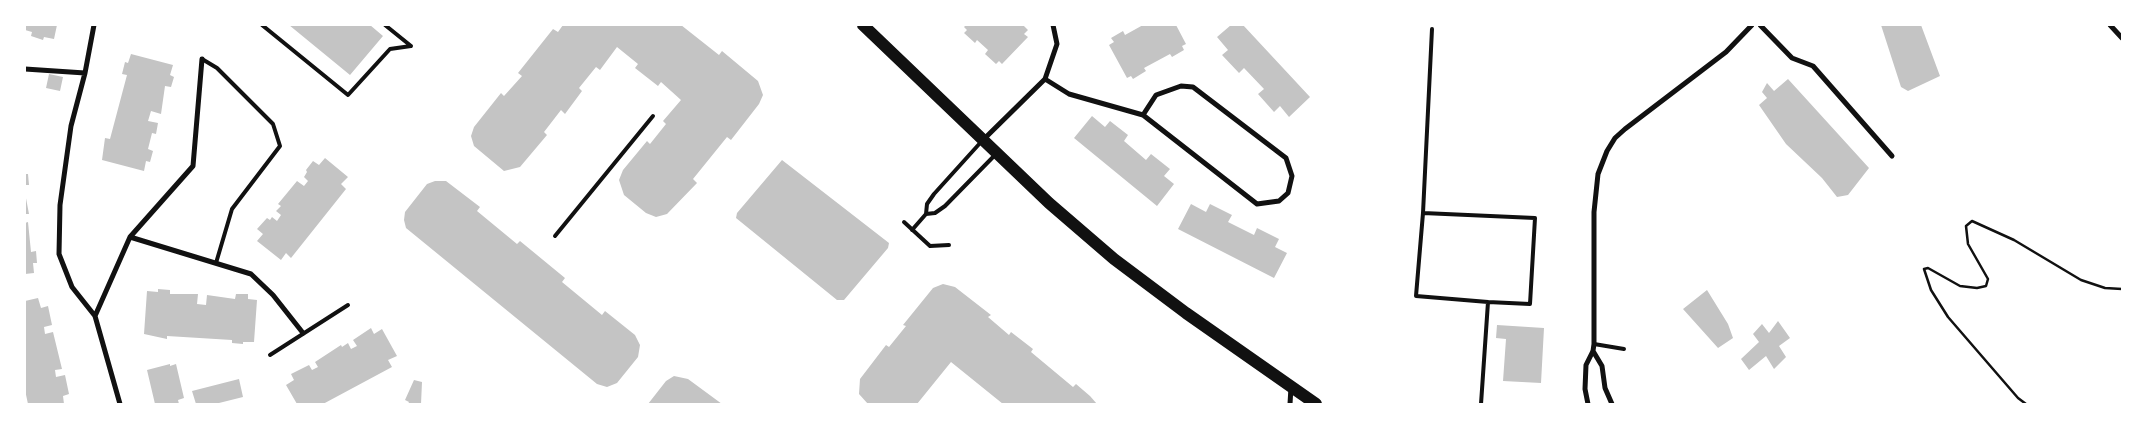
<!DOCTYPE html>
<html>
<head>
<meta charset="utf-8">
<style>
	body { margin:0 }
	#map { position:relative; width:2147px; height:429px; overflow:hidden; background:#fff; font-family:Signika,sans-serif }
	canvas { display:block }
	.frame { position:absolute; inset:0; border:26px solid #fff; pointer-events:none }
</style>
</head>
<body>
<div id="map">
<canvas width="2147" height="429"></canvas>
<div class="frame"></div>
</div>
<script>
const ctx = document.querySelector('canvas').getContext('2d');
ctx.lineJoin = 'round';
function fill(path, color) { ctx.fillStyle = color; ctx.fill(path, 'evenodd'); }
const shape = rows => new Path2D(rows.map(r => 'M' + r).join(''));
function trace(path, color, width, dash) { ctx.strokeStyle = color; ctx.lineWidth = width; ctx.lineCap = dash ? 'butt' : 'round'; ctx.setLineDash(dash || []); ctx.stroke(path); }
fill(shape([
	[25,25,57,25,54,39,44,37,43,40,31,36,32,32,25,30],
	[289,25,370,25,383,36,350,75],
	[563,25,681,25,719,55,722,51,758,81,763,95,759,104,731,140,727,137,693,179,697,183,667,214,656,217,646,213,624,195,619,180,623,170,647,141,650,144,666,124,663,121,681,100,661,82,658,86,635,68,638,64,617,47,600,70,596,67,579,88,582,91,565,114,561,110,544,132,547,135,520,167,504,171,474,146,471,136,474,127,501,93,504,96,522,76,518,73,553,29,558,32],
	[966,25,1023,25,1028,30,1024,34,1028,37,1002,64,999,61,996,64,985,54,988,50,977,40,975,43,964,33,967,30,964,27],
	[1143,25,1176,25,1186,44,1182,46,1184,50,1172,57,1170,54,1144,68,1146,71,1133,79,1131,76,1127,78,1109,45,1114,42,1111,38,1123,31,1125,35],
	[1231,25,1243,25,1310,97,1289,117,1280,106,1274,112,1258,94,1264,89,1244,68,1239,73,1222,55,1228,50,1217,37],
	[1881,25,1921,25,1940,76,1908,91,1901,87],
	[131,54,173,65,170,75,174,77,171,87,165,86,161,114,151,111,148,121,158,123,156,134,152,133,148,149,153,151,150,162,146,161,144,171,102,160,105,138,110,139,127,75,122,74,125,62,128,63],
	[49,74,63,77,60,91,46,88],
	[1788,79,1869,168,1848,195,1837,197,1822,178,1786,144,1759,105,1767,98,1762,92,1767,83,1774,91],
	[1092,116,1105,127,1110,121,1128,135,1124,141,1146,160,1151,154,1170,169,1164,176,1174,184,1157,206,1074,138],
	[325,158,348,177,341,184,346,189,291,258,286,253,281,260,257,241,263,234,257,229,267,218,270,220,272,217,277,221,281,215,276,211,281,206,278,204,297,181,304,186,308,181,304,177,307,172,306,170,313,161,319,165],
	[782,160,889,243,888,248,844,300,837,300,736,218,737,213],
	[25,174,28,174,29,185,25,185],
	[435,181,446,181,480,207,477,211,517,244,520,241,565,278,562,282,602,315,605,311,635,335,640,345,638,357,617,383,607,387,597,384,406,228,404,220,405,212,427,184],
	[25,193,29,214,25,214],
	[1191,204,1206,212,1210,204,1232,215,1228,222,1254,235,1257,228,1279,239,1275,247,1287,253,1274,278,1178,229],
	[28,222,31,252,36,251,37,263,33,263,34,273,25,274,25,223],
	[943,284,955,287,991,315,988,317,1009,335,1011,332,1033,349,1031,352,1073,387,1076,384,1090,396,1097,404,1003,404,951,362,917,404,868,404,859,394,860,379,886,345,889,347,906,326,903,325,933,288],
	[158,289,170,290,170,294,198,294,197,304,206,305,207,295,235,299,236,294,248,294,248,299,257,300,254,342,243,342,243,344,232,343,232,340,167,336,167,339,144,334,147,291,158,292],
	[1707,290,1728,324,1733,338,1718,348,1683,309],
	[38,298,41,308,48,306,52,325,44,327,45,334,53,332,62,369,55,370,56,377,65,375,69,394,63,396,64,404,28,404,25,390,25,301],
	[1778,321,1790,338,1779,346,1786,357,1774,369,1766,356,1749,370,1741,359,1759,342,1753,334,1762,324,1769,333],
	[1497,325,1544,328,1541,383,1503,381,1506,339,1496,338],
	[371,328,374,334,382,329,397,356,388,360,392,367,323,404,297,404,286,385,294,380,291,374,309,365,312,370,318,367,315,362,341,345,342,347,348,343,351,349,357,346,353,340],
	[170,364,170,366,176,364,184,398,178,400,179,404,155,404,147,370],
	[674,376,688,379,722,404,648,404,666,381],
	[239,379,243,397,215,404,196,404,192,391],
	[414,380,422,382,421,404,408,404,409,402,405,400]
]), '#c4c4c4');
trace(shape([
	[2026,404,2018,398,1948,317,1931,290,1924,269,1928,268,1960,286,1977,288,1986,286,1988,279,1968,244,1966,226,1972,221,2014,240,2081,280,2105,288,2122,289]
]), '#111', 2.5);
trace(shape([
	[262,25,348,95,390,49,411,46],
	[385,25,411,46],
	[1432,29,1423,213,1535,218,1530,304,1488,302,1481,404],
	[202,59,217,68,273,124,280,146,232,209,216,263],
	[1423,213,1416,296,1488,302],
	[926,214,935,213,945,206,995,155],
	[904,222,930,246,949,245],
	[912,230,926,214,927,204,934,194,981,142],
	[555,236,653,116],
	[1594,344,1624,349],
	[270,355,348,305]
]), '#111', 4);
trace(shape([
	[94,25,85,73,71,126,60,205,59,254,72,287,95,316,120,404],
	[1760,25,1792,58,1813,66,1892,156],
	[2110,25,2122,38],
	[25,69,85,73],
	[1045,79,1069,94,1143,115,1257,204,1279,201,1288,193,1292,176,1286,158,1193,87,1181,86,1156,95,1143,115],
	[983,140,1045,79,1057,44,1053,25],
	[130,237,251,274,273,295,303,333],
	[95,316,130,237,193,166,202,59],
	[1593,351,1602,366,1605,388,1612,404],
	[1290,404,1291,387],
	[1588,404,1585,389,1586,365,1593,351,1594,344,1594,212,1598,174,1607,151,1615,138,1625,129,1726,52,1752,25]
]), '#111', 5);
trace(shape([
	[863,25,1049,203,1114,259,1186,313,1316,404]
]), '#111', 12);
</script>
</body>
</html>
